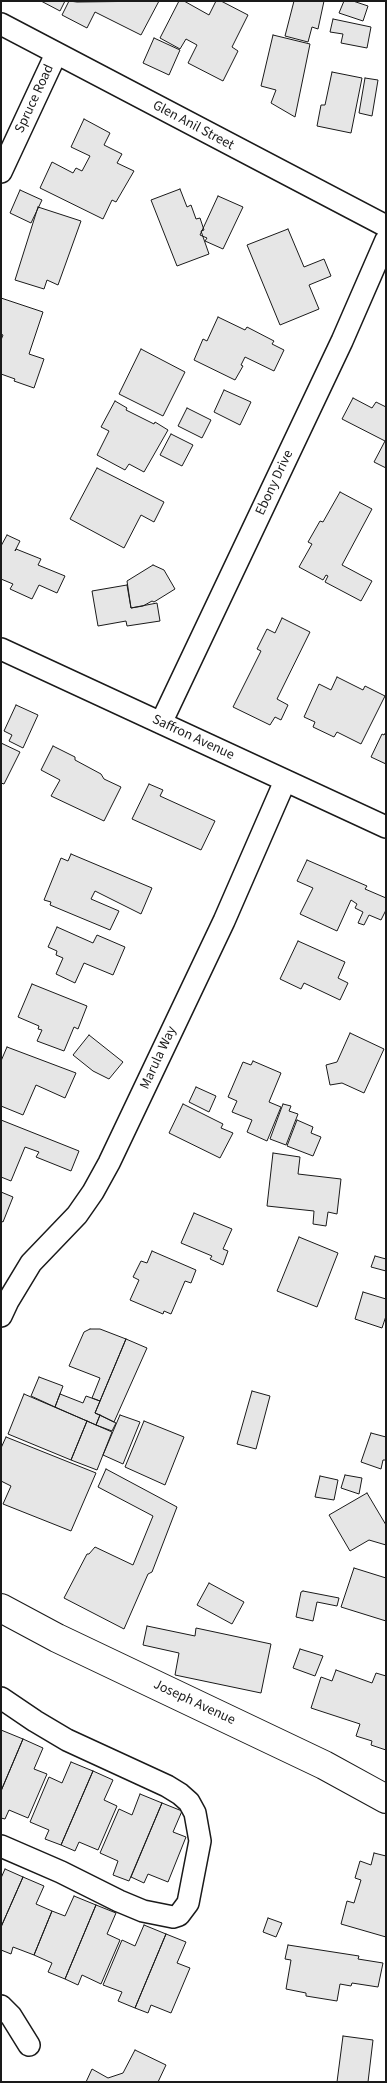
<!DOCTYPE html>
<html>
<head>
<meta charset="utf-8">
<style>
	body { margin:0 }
	#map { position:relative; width:387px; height:2083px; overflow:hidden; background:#fff; font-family:"Source Sans 3",sans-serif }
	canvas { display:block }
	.frame { position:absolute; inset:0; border:2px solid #1a1a1a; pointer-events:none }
</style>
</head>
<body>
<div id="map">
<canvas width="387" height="2083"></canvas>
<div class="frame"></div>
</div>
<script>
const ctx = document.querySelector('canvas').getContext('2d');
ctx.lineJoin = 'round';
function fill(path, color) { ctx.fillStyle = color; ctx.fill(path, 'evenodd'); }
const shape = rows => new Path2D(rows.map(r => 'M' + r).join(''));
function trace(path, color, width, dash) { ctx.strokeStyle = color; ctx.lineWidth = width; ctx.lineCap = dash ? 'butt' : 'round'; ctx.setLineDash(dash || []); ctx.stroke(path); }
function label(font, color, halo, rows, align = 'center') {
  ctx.font = font + ' "Source Sans 3",sans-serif'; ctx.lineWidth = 4; ctx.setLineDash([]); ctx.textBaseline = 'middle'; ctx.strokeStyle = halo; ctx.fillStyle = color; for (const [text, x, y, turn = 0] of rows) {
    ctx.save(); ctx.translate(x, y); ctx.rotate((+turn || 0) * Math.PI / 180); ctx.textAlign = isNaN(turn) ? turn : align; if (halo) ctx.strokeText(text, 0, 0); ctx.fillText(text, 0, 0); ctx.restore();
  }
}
const building = shape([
	[41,1,65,1,60,11,41,1],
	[69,1,77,2,159,1,141,35,95,12,87,28,62,15,69,1],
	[179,1,184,1,209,15,216,1,221,1,248,15,232,47,238,51,223,81,188,63,197,45,186,39,180,49,160,38,179,1],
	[294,1,324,1,318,29,312,27,308,42,285,36,294,1],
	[344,1,353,1,368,6,363,21,339,13,344,1],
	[333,19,371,27,367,48,341,43,343,34,330,32,333,19],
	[273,35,310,44,295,117,271,103,276,90,261,86,273,35],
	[154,38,180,50,169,75,143,63,154,38],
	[332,72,362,78,351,133,317,126,321,105,325,105,332,72],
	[365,78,378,80,372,116,359,113,365,78],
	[84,119,110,133,104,145,122,154,117,163,134,171,116,202,112,200,103,219,40,188,52,162,73,173,76,168,82,171,90,156,71,147,84,119],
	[180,189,187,207,191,205,196,219,200,218,204,230,201,231,209,254,177,266,151,200,180,189],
	[20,190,42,200,31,223,10,213,20,190],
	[218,196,243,207,223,249,205,241,207,238,200,235,218,196],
	[38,207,81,221,58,285,47,280,44,289,15,280,38,207],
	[288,229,304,267,324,259,331,276,309,285,319,309,280,325,247,245,288,229],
	[1,298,43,312,29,354,44,359,34,388,14,381,15,379,1,374,1,340,3,335,1,334,1,298],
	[218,317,245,330,247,327,274,341,272,344,284,350,274,371,245,357,241,365,243,366,235,380,194,360,203,339,207,341,218,317],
	[141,349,185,372,163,416,119,394,141,349],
	[224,390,251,402,240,425,214,412,224,390],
	[353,398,372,408,376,402,386,407,386,468,374,462,385,441,342,419,353,398],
	[115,401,127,408,126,410,154,424,155,422,168,430,144,472,129,464,125,470,97,455,109,431,101,427,115,401],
	[187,408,211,420,202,438,178,426,187,408],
	[171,434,193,445,182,466,160,455,171,434],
	[97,468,164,502,154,522,141,515,124,548,70,519,97,468],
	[340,492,372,509,342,565,372,581,361,601,325,582,328,576,326,575,323,580,299,567,312,544,308,542,320,521,323,522,340,492],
	[7,535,20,541,15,551,16,549,41,559,38,565,65,576,57,593,39,585,32,599,10,589,13,584,1,579,1,546,7,535],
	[153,565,164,570,175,589,154,602,152,601,143,606,131,608,127,581,153,565],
	[127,585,131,608,157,603,160,621,127,626,126,621,98,626,92,591,127,585],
	[282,618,310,632,277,699,288,705,281,720,275,717,270,725,233,707,261,651,257,649,267,629,275,633,282,618],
	[337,677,363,690,365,686,385,696,361,744,337,732,334,737,313,727,315,722,304,717,319,684,331,690,337,677],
	[16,705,38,715,23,748,9,741,12,735,4,731,16,705],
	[386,732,386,764,371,757,382,734,384,735,386,732],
	[1,743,20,752,4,784,1,783,1,743],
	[53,746,75,757,75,760,101,774,104,779,121,787,104,821,51,796,60,780,41,770,53,746],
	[149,784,163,790,160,796,215,821,201,850,132,819,149,784],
	[71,854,152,888,141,914,95,891,91,899,119,911,110,930,50,905,51,902,44,900,61,858,68,861,71,854],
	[307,860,367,886,365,889,386,898,386,910,381,920,369,915,364,925,358,923,363,912,355,908,357,904,351,900,337,931,300,914,313,888,297,881,307,860],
	[57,927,93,943,97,935,125,947,113,975,84,963,75,983,56,974,63,958,56,955,57,951,48,947,57,927],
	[298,941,345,962,338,978,348,983,340,1000,304,983,301,989,280,979,298,941],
	[32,984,87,1006,78,1029,74,1027,64,1051,37,1041,42,1030,38,1029,39,1026,18,1017,32,984],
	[350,1033,384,1049,364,1093,342,1083,330,1085,326,1065,337,1062,350,1033],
	[89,1035,123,1062,109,1079,93,1071,73,1055,89,1035],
	[7,1047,76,1073,65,1098,36,1085,23,1115,1,1106,1,1061,7,1047],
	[253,1061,281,1073,269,1102,281,1107,267,1141,247,1132,252,1120,232,1112,237,1101,228,1097,243,1062,251,1065,253,1061],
	[196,1087,216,1096,209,1112,189,1102,196,1087],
	[183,1104,223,1124,221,1128,233,1133,220,1158,169,1133,183,1104],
	[283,1104,291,1106,289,1111,298,1114,286,1145,270,1139,283,1104],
	[1,1120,79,1151,71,1171,36,1157,39,1152,25,1147,11,1181,1,1177,1,1120],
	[297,1120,313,1127,311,1133,321,1137,313,1156,287,1146,297,1120],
	[273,1153,300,1157,298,1174,341,1179,337,1214,328,1212,326,1226,313,1224,314,1211,267,1206,273,1153],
	[1,1192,13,1197,3,1222,1,1221,1,1192],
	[194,1213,232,1229,223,1249,228,1251,223,1265,210,1259,212,1256,181,1243,194,1213],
	[299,1237,338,1253,317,1307,277,1291,299,1237],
	[152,1251,196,1270,191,1283,185,1281,171,1314,164,1311,163,1314,130,1300,139,1280,133,1277,141,1261,147,1263,152,1251],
	[375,1256,386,1259,386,1271,371,1267,375,1256],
	[363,1292,386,1299,386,1316,382,1328,355,1319,363,1292],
	[90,1329,100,1329,126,1339,100,1401,92,1398,100,1378,69,1366,84,1332,90,1329],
	[126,1339,147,1348,114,1422,95,1413,126,1339],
	[39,1377,63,1386,55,1407,31,1396,39,1377],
	[252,1391,270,1396,256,1449,237,1444,252,1391],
	[24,1394,87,1421,71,1460,8,1434,24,1394],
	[60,1394,83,1403,86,1396,100,1401,95,1413,100,1415,96,1425,55,1407,60,1394],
	[100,1415,116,1423,112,1431,96,1425,100,1415],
	[120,1415,140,1422,123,1464,103,1455,120,1415],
	[87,1421,112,1432,97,1470,71,1460,87,1421],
	[144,1421,184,1437,165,1485,125,1467,144,1421],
	[371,1433,386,1437,386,1460,383,1460,381,1469,361,1462,371,1433],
	[6,1437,96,1473,71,1531,3,1504,11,1486,1,1481,1,1448,6,1437],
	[106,1469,177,1507,152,1572,148,1574,124,1629,64,1598,87,1554,89,1554,95,1547,133,1565,153,1516,98,1487,106,1469],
	[345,1475,362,1478,359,1494,341,1488,345,1475],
	[320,1476,338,1480,334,1500,315,1497,320,1476],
	[367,1493,386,1525,386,1545,369,1540,350,1551,329,1515,367,1493],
	[354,1568,386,1578,386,1621,341,1607,354,1568],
	[209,1583,244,1602,232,1624,197,1605,209,1583],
	[303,1591,339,1598,337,1606,317,1602,313,1621,296,1617,301,1592,303,1591],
	[147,1626,195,1636,196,1628,271,1644,261,1693,175,1675,179,1653,143,1645,147,1626],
	[300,1649,323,1656,315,1676,293,1668,300,1649],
	[336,1670,372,1683,376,1673,386,1676,386,1750,371,1745,372,1741,356,1736,360,1724,311,1708,321,1677,332,1681,336,1670],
	[1,1730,23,1739,1,1791,1,1730],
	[23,1739,43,1748,34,1769,47,1774,28,1818,9,1810,5,1819,1,1818,1,1791,23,1739],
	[71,1762,93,1771,61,1845,45,1839,49,1830,30,1822,49,1777,62,1783,71,1762],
	[93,1771,113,1780,104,1800,117,1806,98,1850,79,1842,75,1851,61,1845,93,1771],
	[140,1794,162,1803,129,1881,113,1875,118,1861,100,1853,119,1809,132,1815,140,1794],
	[162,1803,182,1811,173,1832,186,1837,168,1882,148,1874,144,1883,131,1877,162,1803],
	[374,1853,386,1856,386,1937,341,1924,347,1901,354,1903,361,1880,355,1878,360,1861,371,1865,374,1853],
	[5,1869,23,1877,1,1927,1,1878,5,1869],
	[23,1877,44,1886,36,1904,52,1911,34,1955,13,1947,11,1954,1,1950,1,1927,23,1877],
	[74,1896,96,1905,65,1979,48,1972,52,1963,34,1955,52,1911,65,1916,74,1896],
	[96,1905,116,1913,107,1934,120,1940,101,1984,82,1975,78,1985,65,1979,96,1905],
	[268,1918,282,1923,276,1937,263,1932,268,1918],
	[144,1925,166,1934,135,2008,118,2001,122,1992,103,1985,122,1940,135,1946,144,1925],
	[166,1934,186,1942,177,1963,190,1968,171,2013,151,2005,148,2013,135,2008,166,1934],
	[288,1945,359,1956,358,1959,383,1963,378,1987,352,1983,351,1986,340,1984,337,2001,306,1996,306,1993,286,1989,291,1960,285,1959,288,1945],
	[343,2036,373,2040,368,2082,337,2082,343,2036],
	[135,2050,166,2065,158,2082,86,2082,92,2069,108,2078,123,2073,135,2050]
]);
fill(building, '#e6e6e6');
trace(building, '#1a1a1a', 1);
const street = shape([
	[1,24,386,226],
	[1,172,56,54],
	[1,649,386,827],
	[161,723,342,341,386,240],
	[1,1316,8,1301,31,1263,77,1215,93,1192,109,1163,224,921,285,781],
	[1,1698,35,1721,67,1740,167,1786,180,1794,189,1802,195,1813,200,1841,188,1903,179,1915,173,1917,143,1911,119,1901,61,1872,1,1846],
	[1,2006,11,2016,29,2045]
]);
const secondary = shape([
	[1,1608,57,1638,324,1765,386,1799]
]);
trace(street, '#1a1a1a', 24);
trace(secondary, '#1a1a1a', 30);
trace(street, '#fff', 21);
trace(secondary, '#fff', 28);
label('14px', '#1a1a1a', '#fff', [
	["Spruce Road",35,99,-65],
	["Glen Anil Street",193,126,28],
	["Ebony Drive",275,483,-65],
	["Saffron Avenue",193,738,25],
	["Marula Way",159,1058,-65],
	["Joseph Avenue",194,1703,25]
]);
</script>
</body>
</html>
